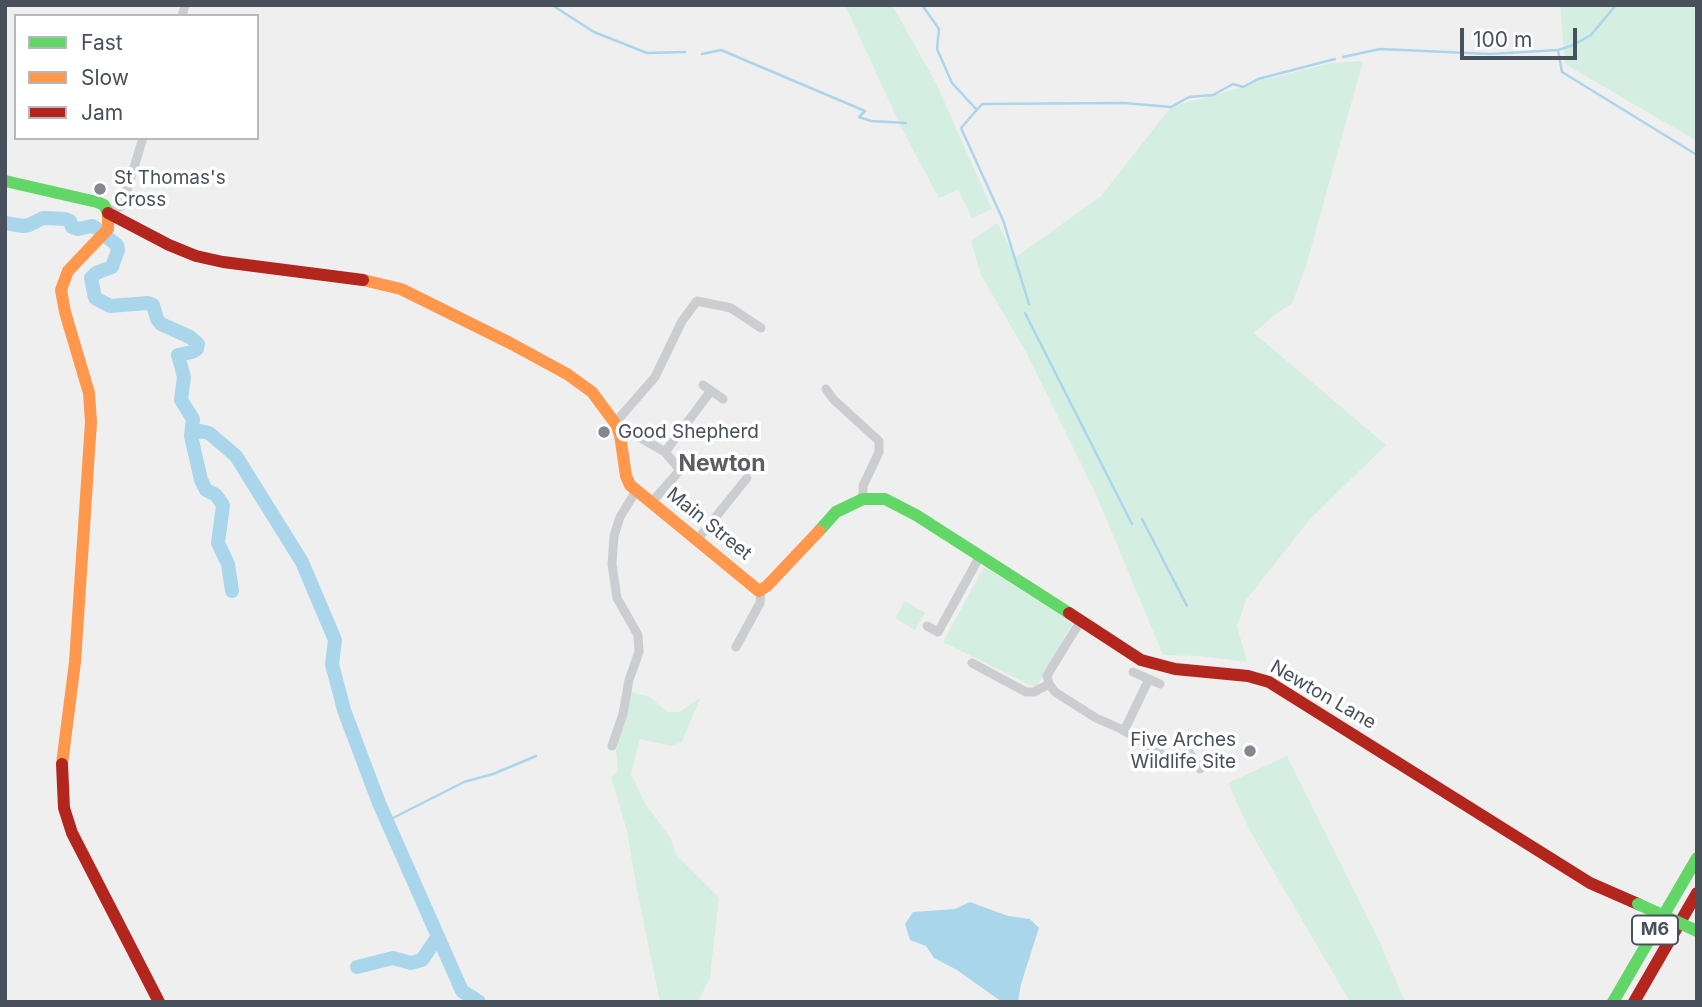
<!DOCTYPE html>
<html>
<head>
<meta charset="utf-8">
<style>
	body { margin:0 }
	#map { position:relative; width:1702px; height:1007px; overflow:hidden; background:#f0efef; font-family:Inter,sans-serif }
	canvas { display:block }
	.frame { position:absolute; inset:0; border:7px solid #47505b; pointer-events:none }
	.legend { position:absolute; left:14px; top:14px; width:245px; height:126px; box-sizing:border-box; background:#fff; border:2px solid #b5b9bd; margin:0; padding:9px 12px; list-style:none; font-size:21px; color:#47505b }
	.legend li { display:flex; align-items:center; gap:14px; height:35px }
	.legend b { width:35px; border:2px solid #b5b9bd }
	.scale { position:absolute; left:1460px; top:28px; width:117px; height:32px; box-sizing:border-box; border:4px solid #47505b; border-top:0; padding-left:9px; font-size:21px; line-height:24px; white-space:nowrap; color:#47505b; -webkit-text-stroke:5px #fff; paint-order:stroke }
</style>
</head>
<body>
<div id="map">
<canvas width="1702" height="1007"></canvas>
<div class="frame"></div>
<ul class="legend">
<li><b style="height:9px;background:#63d668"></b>Fast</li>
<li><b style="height:9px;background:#ff974d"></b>Slow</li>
<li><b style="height:9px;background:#b3261e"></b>Jam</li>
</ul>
<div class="scale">100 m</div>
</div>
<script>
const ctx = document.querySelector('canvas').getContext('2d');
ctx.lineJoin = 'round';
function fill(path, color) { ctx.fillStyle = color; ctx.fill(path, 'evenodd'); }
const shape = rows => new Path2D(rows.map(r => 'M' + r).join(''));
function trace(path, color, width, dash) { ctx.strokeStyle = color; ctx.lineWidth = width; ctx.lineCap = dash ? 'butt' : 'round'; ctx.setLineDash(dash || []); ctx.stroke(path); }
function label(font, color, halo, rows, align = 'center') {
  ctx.font = font + ' Inter,sans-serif'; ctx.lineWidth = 7; ctx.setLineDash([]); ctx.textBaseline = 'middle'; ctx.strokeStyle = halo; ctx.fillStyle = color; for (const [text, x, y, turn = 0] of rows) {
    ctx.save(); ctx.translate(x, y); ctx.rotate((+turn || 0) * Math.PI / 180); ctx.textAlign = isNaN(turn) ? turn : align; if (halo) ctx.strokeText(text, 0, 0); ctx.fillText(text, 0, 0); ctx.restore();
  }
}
fill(shape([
	[845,5,892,5,935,81,992,209,972,218,958,190,939,198,902,129],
	[1560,5,1697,5,1697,141,1565,64],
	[1363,61,1306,266,1292,304,1278,312,1254,333,1386,445,1310,519,1246,600,1237,626,1247,662,1200,656,1163,655,1095,492,1026,352,981,275,971,241,997,223,1016,257,1101,196,1171,107,1243,87,1258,79,1272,78,1332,63],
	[984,567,1073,623,1036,688,943,642],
	[905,601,925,613,915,630,895,618],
	[630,692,650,697,667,712,679,712,700,698,682,742,672,746,640,739,631,774,645,803,671,839,676,854,719,898,710,977,698,1002,660,1002,638,895,627,831,611,777,618,771,616,750],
	[1287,756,1381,945,1405,1002,1350,1002,1250,831,1228,783]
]), '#d4eee1');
fill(shape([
	[970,902,1008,916,1030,919,1039,928,1021,984,1018,1002,1002,1002,957,970,934,958,926,946,910,940,905,924,913,912,955,909]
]), '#aad6ec');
trace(shape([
	[552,5,594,32,647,53,685,52],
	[922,5,939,29,937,49,952,83,976,109],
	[1558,50,1562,72,1697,155],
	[702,54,721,50,865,111,859,117,871,121,906,123],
	[1343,57,1380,49,1490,54,1558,50,1571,46,1591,35,1616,5],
	[1029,304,1003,220,961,128,982,104,1124,103,1171,107,1189,97,1213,95,1233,84,1243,87,1258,79,1335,59],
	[1025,313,1132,524],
	[1142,519,1187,606],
	[387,821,464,782,493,774,536,756]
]), '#aad6ec', 2.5);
trace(shape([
	[5,223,23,226,29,225,43,218,65,219,70,221,72,227,78,229,92,226,96,228],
	[108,238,117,245,118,250,112,267,96,273,91,278,95,298,110,306,148,303,153,305,157,319,161,324,190,337,198,344,197,349,192,352,178,355,184,377,181,400,193,419,191,436,200,431,209,433,236,456,302,562,335,640,332,664,344,710,379,803,462,991,479,1002],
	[191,436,201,480,206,490,216,495,223,505,218,543,228,564,232,591],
	[357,967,393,958,411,963,422,960,438,936]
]), '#aad6ec', 14);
trace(shape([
	[182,16,185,5],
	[108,213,122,206,143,138],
	[703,385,723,399],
	[826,389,833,399,879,441,879,452,863,486,863,499],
	[665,452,710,392],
	[652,502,680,470,665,452,615,423,655,377,682,321,697,301,731,308,761,328],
	[698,539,747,478],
	[927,626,938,632,980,556],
	[736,647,760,603,761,591],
	[972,663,1026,692,1034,692,1049,684],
	[1133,672,1160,684],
	[1049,684,1055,692,1096,718,1121,729,1166,756,1176,758,1189,754],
	[1049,684,1047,676,1054,664,1080,622],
	[1124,731,1149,679],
	[1181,740,1200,769],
	[612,746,623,714,629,680,639,652,638,635,617,598,612,564,614,536,620,517,636,491]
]), '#cbcdd0', 9);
trace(shape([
	[5,181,97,202,104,205,108,213],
	[819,531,836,512,863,499,885,499,916,515,1069,613],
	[1613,1002,1697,858]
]), '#63d668', 12);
trace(shape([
	[363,280,401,289,510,343,567,374,592,392,615,423,620,435,626,476,630,485,759,591,767,586,819,531],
	[62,764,75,662,91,422,89,393,65,312,61,290,68,271,108,229,108,213]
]), '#ff974d', 12);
trace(shape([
	[108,213,169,245,196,256,223,262,363,280],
	[1069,613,1141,660,1175,669,1248,676,1269,682,1590,883,1638,904],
	[62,764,64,808,72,833,159,1002],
	[1634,1002,1697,893]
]), '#b3261e', 12);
trace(shape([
	[1638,904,1697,931]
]), '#63d668', 12);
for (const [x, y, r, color] of [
	[100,189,7,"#82888f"],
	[604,432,7,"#82888f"],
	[1250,751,7,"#82888f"]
]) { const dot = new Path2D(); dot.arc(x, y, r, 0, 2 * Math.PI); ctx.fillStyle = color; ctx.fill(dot); trace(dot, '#fff', 2.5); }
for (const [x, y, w] of [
	[1655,930,46]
]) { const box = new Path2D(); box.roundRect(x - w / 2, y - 14.5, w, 29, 5); ctx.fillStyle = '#fff'; ctx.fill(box); trace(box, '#47505b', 2); }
label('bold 18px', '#47505b', null, [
	["M6",1655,930]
]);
label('19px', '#47505b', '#fff', [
	["St Thomas's",114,178],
	["Cross",114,200],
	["Good Shepherd",618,432],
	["Five Arches",1236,740,"right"],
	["Wildlife Site",1236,762,"right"]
], 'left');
label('19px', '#47505b', '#fff', [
	["Main Street",709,524,39],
	["Newton Lane",1323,695,30]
]);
label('bold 23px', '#5b5e63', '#fff', [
	["Newton",722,464]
]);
</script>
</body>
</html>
